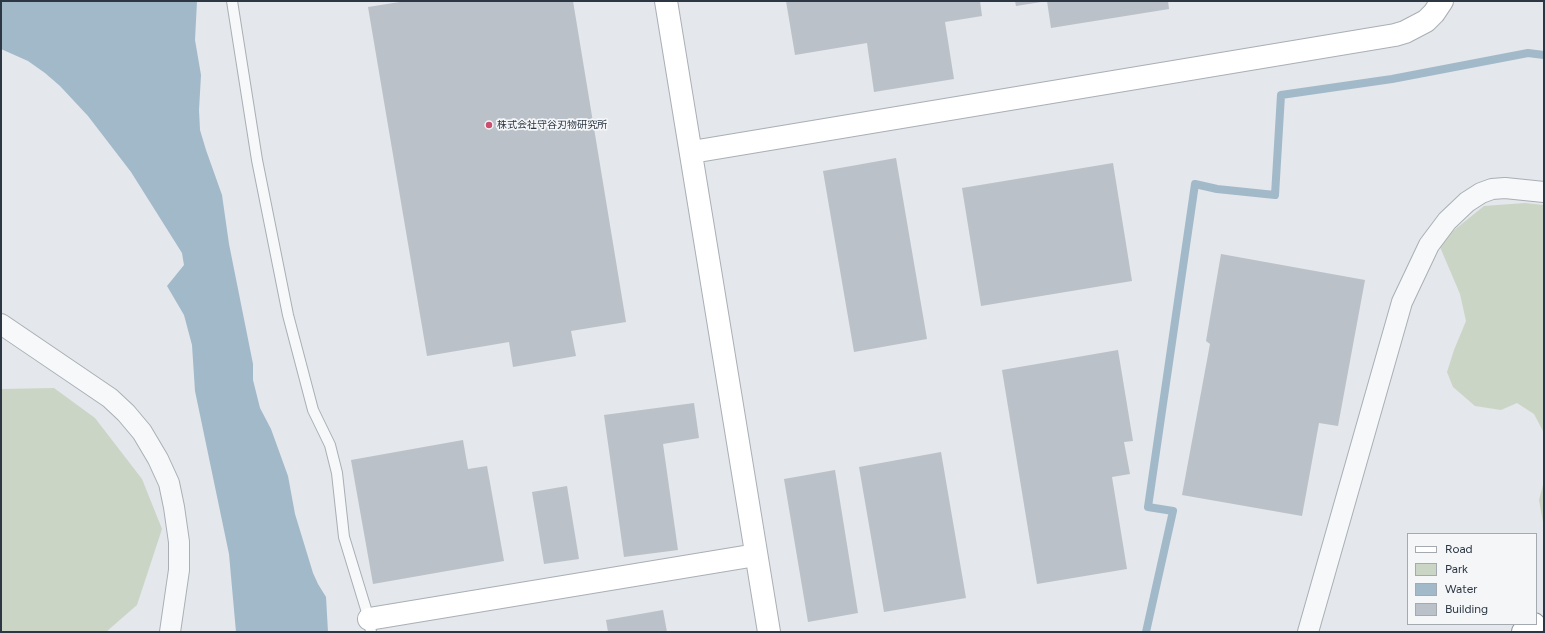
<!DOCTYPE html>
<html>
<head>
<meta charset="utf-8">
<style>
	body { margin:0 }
	#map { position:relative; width:1545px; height:633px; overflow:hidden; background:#e4e7eb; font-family:Figtree,sans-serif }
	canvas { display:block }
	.frame { position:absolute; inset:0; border:2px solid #2c3743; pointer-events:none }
	.legend { position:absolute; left:1407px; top:533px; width:130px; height:92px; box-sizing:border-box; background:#f4f6f8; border:1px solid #a4aab0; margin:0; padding:5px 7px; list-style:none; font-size:12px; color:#2c3743 }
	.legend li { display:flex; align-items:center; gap:8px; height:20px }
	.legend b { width:20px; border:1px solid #a4aab0 }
</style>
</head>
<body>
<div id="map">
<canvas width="1545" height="633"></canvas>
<div class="frame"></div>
<ul class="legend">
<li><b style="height:5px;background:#fff"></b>Road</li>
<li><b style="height:11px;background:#cbd5c5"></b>Park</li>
<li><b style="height:11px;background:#a1b9c9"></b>Water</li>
<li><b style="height:11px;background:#bbc1c8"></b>Building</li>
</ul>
</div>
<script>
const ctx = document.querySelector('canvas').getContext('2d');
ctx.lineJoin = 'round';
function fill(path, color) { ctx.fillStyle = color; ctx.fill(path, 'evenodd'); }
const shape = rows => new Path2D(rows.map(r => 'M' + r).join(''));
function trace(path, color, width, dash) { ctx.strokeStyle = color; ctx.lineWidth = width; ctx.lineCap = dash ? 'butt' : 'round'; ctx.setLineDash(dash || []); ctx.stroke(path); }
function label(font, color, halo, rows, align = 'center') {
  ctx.font = font + ' Figtree,"Noto Sans JP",sans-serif'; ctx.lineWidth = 3.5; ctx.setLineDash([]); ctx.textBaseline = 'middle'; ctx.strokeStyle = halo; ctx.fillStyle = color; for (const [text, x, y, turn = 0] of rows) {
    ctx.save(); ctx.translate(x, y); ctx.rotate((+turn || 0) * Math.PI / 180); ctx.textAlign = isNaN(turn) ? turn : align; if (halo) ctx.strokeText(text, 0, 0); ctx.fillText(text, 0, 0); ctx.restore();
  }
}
fill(shape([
	[1525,203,1544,205,1544,433,1534,414,1517,403,1501,410,1475,406,1453,387,1447,372,1454,350,1466,321,1460,294,1440,247,1453,231,1484,206],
	[54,388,95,418,142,479,162,529,137,605,106,632,1,632,1,389],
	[1544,481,1544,528,1539,500]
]), '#cbd5c5');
fill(shape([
	[1,1,197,1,195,40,201,75,199,110,200,130,206,150,222,195,229,244,253,364,253,380,260,408,271,429,288,476,295,514,313,573,318,584,326,597,328,632,236,632,229,554,195,391,192,345,184,315,167,286,184,265,182,253,131,172,88,116,60,86,45,73,28,61,1,49]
]), '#a1b9c9');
trace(shape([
	[1146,632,1173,511,1148,507,1195,184,1217,189,1275,195,1281,95,1392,79,1528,53,1544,55]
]), '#a1b9c9', 8);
fill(shape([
	[406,1,573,1,626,322,571,331,576,356,513,367,509,342,427,356,368,7],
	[786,1,980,1,982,16,945,22,954,79,874,92,867,43,795,55],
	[1015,1,1041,1,1041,2,1016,6],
	[1047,1,1168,1,1169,9,1051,28],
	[896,158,927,339,854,352,823,171],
	[1113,163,1132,281,981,306,962,188],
	[1221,254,1365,280,1338,426,1319,423,1302,516,1182,495,1210,344,1206,341],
	[1118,350,1133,441,1124,442,1130,474,1112,477,1127,569,1037,584,1002,370],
	[694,403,699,438,663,444,678,550,624,557,604,415],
	[463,440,468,469,487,466,504,561,373,584,351,460],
	[941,452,966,598,884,612,859,467],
	[835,470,858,613,808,622,784,479],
	[567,486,579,559,544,564,532,492],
	[663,610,667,632,608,632,606,620]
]), '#bbc1c8');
const lane = shape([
	[232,1,257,160,288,315,313,410,330,445,337,473,344,537,369,619,371,632]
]);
const street = shape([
	[1,324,110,398,126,413,142,432,158,459,169,483,174,507,179,542,179,570,170,632],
	[1308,632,1402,302,1429,245,1447,221,1467,202,1481,193,1492,189,1505,188,1544,192]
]);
const secondary = shape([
	[666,1,769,632],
	[692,152,1395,35,1405,32,1426,21,1434,13,1442,1],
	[369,619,756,555]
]);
const highway = shape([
	[1523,632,1534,624]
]);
trace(lane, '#a9afb5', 12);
trace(street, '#a9afb5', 22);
trace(secondary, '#a9afb5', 24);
trace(highway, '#8c97a1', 24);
trace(lane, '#f7f8f9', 10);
trace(street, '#f7f8f9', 20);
trace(secondary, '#fff', 22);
trace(highway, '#fff', 22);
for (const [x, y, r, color] of [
	[489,125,4,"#ca4f6f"]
]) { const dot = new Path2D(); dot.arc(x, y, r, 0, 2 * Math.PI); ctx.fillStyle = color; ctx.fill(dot); trace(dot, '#f4f6f8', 1.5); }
label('10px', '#2c3743', '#f4f6f8', [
	["株式会社守谷刃物研究所",497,125]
], 'left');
</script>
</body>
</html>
